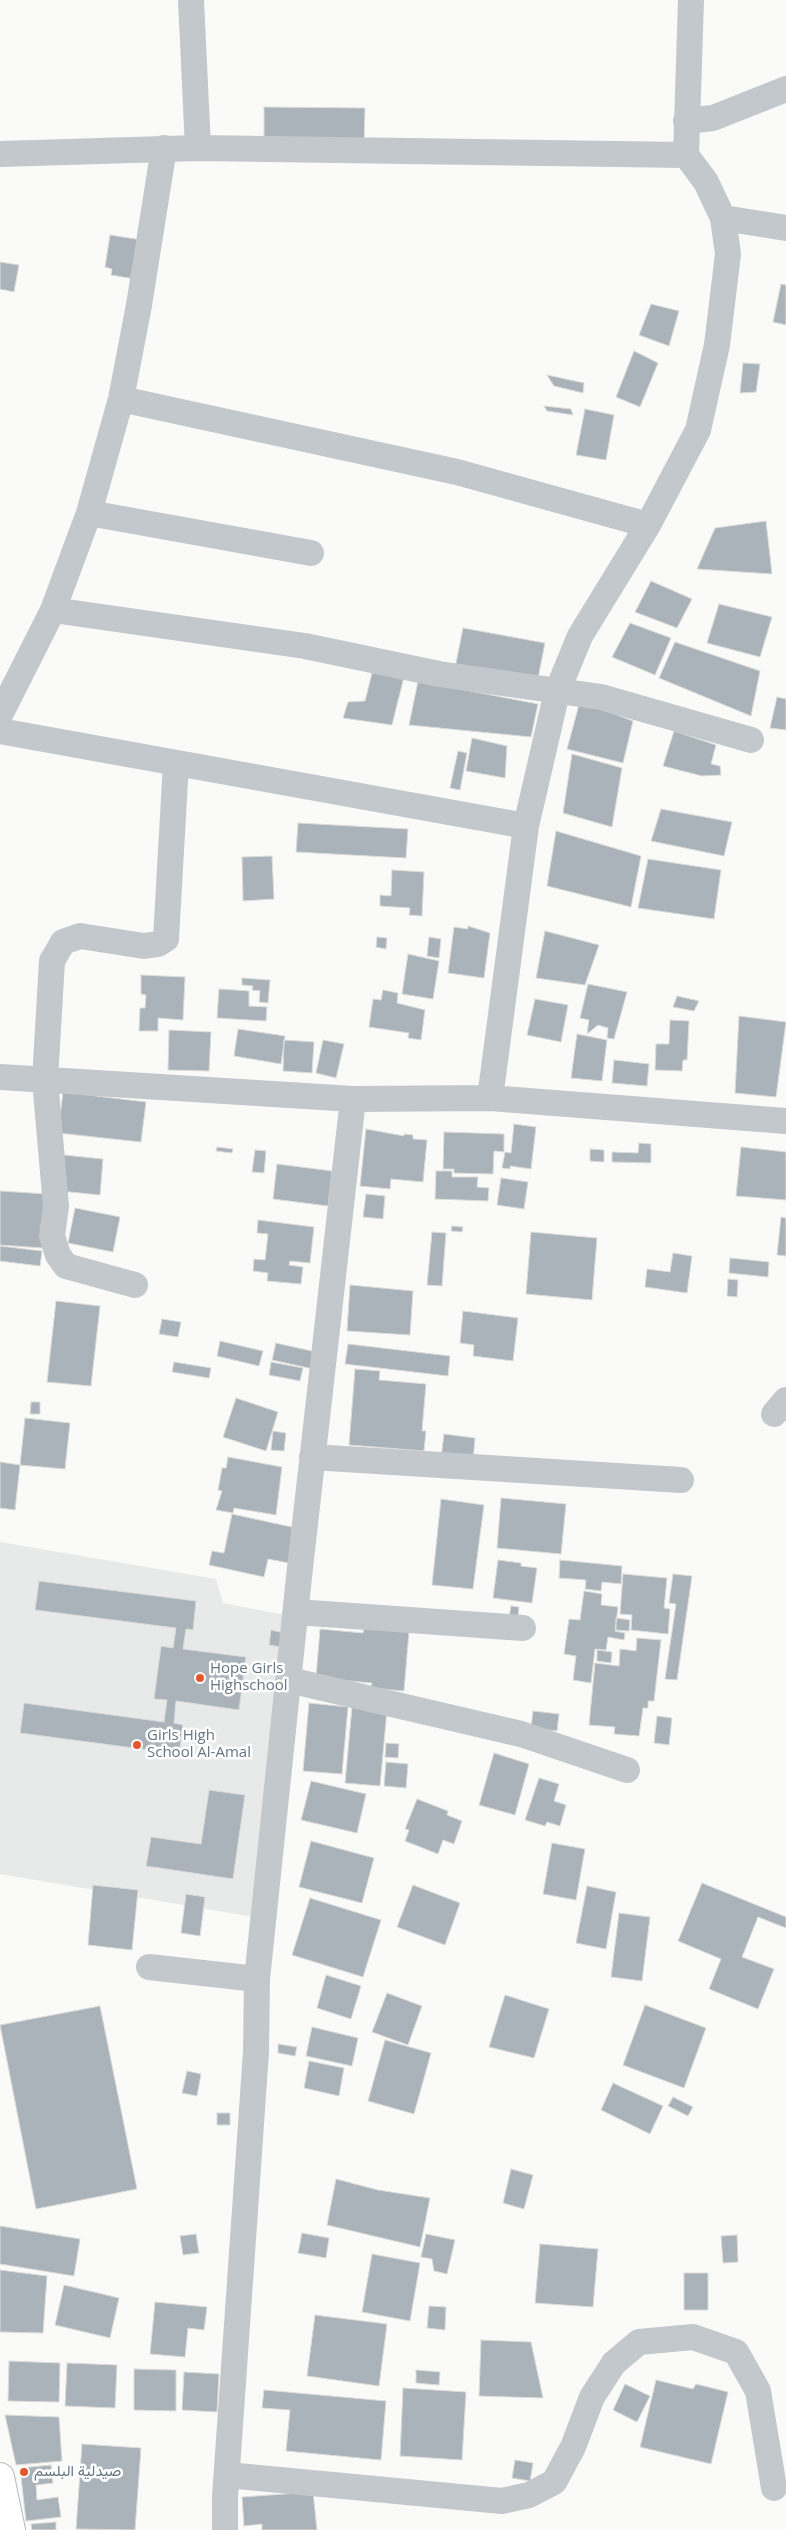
<!DOCTYPE html>
<html>
<head>
<meta charset="utf-8">
<style>
	body { margin:0 }
	canvas { display:block; background:#fafaf8 }
</style>
</head>
<body>
<canvas width="786" height="2530"></canvas>
<script>
const ctx = document.querySelector('canvas').getContext('2d');
ctx.lineJoin = 'round';
function fill(path, color) { ctx.fillStyle = color; ctx.fill(path, 'evenodd'); }
const shape = rows => new Path2D(rows.map(r => 'M' + r).join(''));
function trace(path, color, width, dash) { ctx.strokeStyle = color; ctx.lineWidth = width; ctx.lineCap = dash ? 'butt' : 'round'; ctx.setLineDash(dash || []); ctx.stroke(path); }
function label(font, color, halo, rows, align = 'center') {
  ctx.font = font + ' "Open Sans",Vazirmatn,sans-serif'; ctx.lineWidth = 5; ctx.setLineDash([]); ctx.textBaseline = 'middle'; ctx.strokeStyle = halo; ctx.fillStyle = color; for (const [text, x, y, turn = 0] of rows) {
    ctx.save(); ctx.translate(x, y); ctx.rotate((+turn || 0) * Math.PI / 180); ctx.textAlign = isNaN(turn) ? turn : align; if (halo) ctx.strokeText(text, 0, 0); ctx.fillText(text, 0, 0); ctx.restore();
  }
}
fill(shape([
	[0,1542,216,1579,223,1603,290,1616,254,1917,0,1874]
]), '#e8e9e9');
const building = shape([
	[264,107,365,108,364,145,264,144,264,107],
	[110,235,142,240,135,279,111,275,112,269,105,267,110,235],
	[0,262,19,265,14,292,0,289,0,262],
	[781,284,786,285,786,325,773,322,781,284],
	[651,304,679,311,669,346,639,335,651,304],
	[634,351,658,363,640,407,616,397,634,351],
	[743,363,760,364,756,392,740,393,743,363],
	[547,375,584,383,583,393,554,386,547,375],
	[544,406,571,409,573,415,547,411,544,406],
	[585,409,614,415,606,460,576,455,585,409],
	[766,521,772,574,697,569,715,528,766,521],
	[651,581,692,599,677,628,635,612,651,581],
	[719,604,772,617,760,657,707,643,719,604],
	[630,623,671,638,655,675,612,657,630,623],
	[463,628,545,643,537,683,455,668,463,628],
	[675,642,760,671,751,716,659,678,675,642],
	[372,673,404,677,392,725,343,718,348,702,365,701,372,673],
	[418,681,538,704,531,737,409,725,418,681],
	[777,697,786,699,786,730,770,728,777,697],
	[580,701,633,721,623,763,567,749,580,701],
	[674,731,716,745,711,764,720,766,721,775,702,776,663,766,674,731],
	[472,738,507,746,505,778,466,771,472,738],
	[458,751,467,753,460,790,450,788,458,751],
	[572,754,622,768,612,827,563,813,572,754],
	[661,809,732,822,724,856,651,841,661,809],
	[298,823,408,829,406,858,296,852,298,823],
	[556,831,641,856,631,907,547,886,556,831],
	[272,856,274,899,243,901,242,857,272,856],
	[648,859,721,870,714,919,638,908,648,859],
	[392,870,424,872,422,916,409,915,410,908,380,906,380,895,391,896,392,870],
	[468,926,490,933,484,978,448,973,454,927,468,929,468,926],
	[545,931,599,945,585,985,536,978,545,931],
	[377,937,387,938,386,949,376,947,377,937],
	[429,937,441,939,439,958,427,956,429,937],
	[408,954,439,961,433,999,402,994,408,954],
	[141,975,185,977,183,1020,158,1018,158,1031,139,1031,140,1008,145,1008,146,995,141,994,141,975],
	[242,978,270,980,268,1003,259,1002,260,991,252,990,253,986,242,985,242,978],
	[588,984,627,992,614,1039,607,1038,608,1028,598,1025,587,1034,589,1020,580,1018,588,984],
	[219,989,249,991,249,1006,267,1007,266,1021,217,1018,219,989],
	[383,990,398,993,397,1003,425,1010,421,1040,408,1038,409,1033,369,1027,373,999,381,1000,383,990],
	[677,996,699,1001,694,1011,673,1007,677,996],
	[535,999,568,1005,561,1042,527,1035,535,999],
	[739,1016,786,1022,776,1097,735,1093,739,1016],
	[670,1020,689,1021,687,1060,683,1060,682,1071,655,1070,656,1044,669,1044,670,1020],
	[238,1029,285,1036,281,1064,234,1056,238,1029],
	[169,1030,211,1032,209,1071,168,1070,169,1030],
	[577,1034,607,1040,602,1081,571,1078,577,1034],
	[284,1040,314,1042,312,1073,283,1071,284,1040],
	[323,1040,344,1044,336,1078,316,1073,323,1040],
	[614,1060,649,1064,647,1086,612,1083,614,1060],
	[63,1092,146,1102,141,1142,58,1133,63,1092],
	[514,1124,536,1127,531,1169,510,1166,510,1169,502,1168,505,1152,511,1153,514,1124],
	[366,1129,404,1136,404,1134,413,1135,413,1139,427,1140,423,1182,391,1179,390,1189,360,1186,366,1129],
	[444,1132,504,1134,504,1152,494,1151,493,1174,454,1173,454,1169,443,1169,444,1132],
	[639,1143,651,1144,651,1163,612,1162,612,1152,638,1153,639,1143],
	[217,1147,233,1149,232,1153,216,1151,217,1147],
	[741,1147,786,1152,786,1200,736,1196,741,1147],
	[590,1149,604,1150,604,1162,590,1161,590,1149],
	[255,1150,266,1151,264,1173,252,1172,255,1150],
	[64,1155,103,1159,100,1195,60,1191,64,1155],
	[277,1164,332,1171,328,1206,273,1199,277,1164],
	[436,1171,452,1171,452,1177,478,1177,477,1187,489,1188,488,1201,435,1199,436,1171],
	[501,1178,528,1182,524,1209,497,1205,501,1178],
	[0,1191,47,1194,43,1248,0,1245,0,1191],
	[366,1194,385,1196,383,1219,363,1217,366,1194],
	[75,1208,120,1217,113,1252,68,1243,75,1208],
	[781,1217,786,1218,786,1256,777,1255,781,1217],
	[258,1220,314,1227,310,1263,290,1261,289,1265,303,1267,301,1284,267,1281,268,1273,253,1271,254,1259,265,1260,268,1234,257,1233,258,1220],
	[452,1226,463,1227,462,1232,451,1231,452,1226],
	[432,1232,446,1233,442,1286,427,1285,432,1232],
	[531,1232,597,1238,592,1300,526,1294,531,1232],
	[0,1246,42,1251,40,1266,0,1261,0,1246],
	[673,1253,692,1256,687,1293,645,1287,647,1269,670,1272,673,1253],
	[730,1258,769,1262,768,1277,729,1273,730,1258],
	[728,1279,738,1280,737,1297,727,1296,728,1279],
	[350,1285,413,1291,410,1335,347,1331,350,1285],
	[56,1301,100,1306,91,1386,47,1382,56,1301],
	[463,1311,518,1318,513,1361,473,1356,474,1345,460,1343,463,1311],
	[162,1319,181,1322,178,1337,159,1334,162,1319],
	[220,1341,263,1351,259,1366,217,1356,220,1341],
	[276,1343,316,1352,313,1369,272,1360,276,1343],
	[348,1344,450,1356,448,1376,345,1364,348,1344],
	[174,1362,211,1368,209,1378,172,1372,174,1362],
	[271,1362,303,1368,300,1381,269,1375,271,1362],
	[355,1369,380,1371,379,1380,426,1384,422,1431,426,1431,424,1451,349,1445,355,1369],
	[236,1398,278,1412,266,1451,223,1437,236,1398],
	[31,1402,40,1402,40,1414,30,1414,31,1402],
	[25,1418,70,1423,65,1469,20,1465,25,1418],
	[273,1431,286,1433,284,1451,271,1450,273,1431],
	[444,1434,475,1438,473,1462,441,1458,444,1434],
	[228,1457,282,1467,276,1515,234,1508,233,1513,216,1510,222,1491,218,1490,222,1468,226,1468,228,1457],
	[0,1462,20,1465,15,1510,0,1508,0,1462],
	[501,1498,566,1504,561,1554,497,1548,501,1498],
	[441,1499,484,1505,473,1589,432,1585,441,1499],
	[232,1514,296,1528,289,1563,268,1559,264,1577,209,1565,212,1551,224,1553,232,1514],
	[498,1560,521,1563,521,1566,537,1568,532,1603,493,1598,498,1560],
	[560,1560,622,1566,621,1584,602,1582,601,1591,585,1589,586,1580,559,1578,560,1560],
	[623,1574,667,1578,664,1608,670,1609,668,1634,631,1630,632,1615,620,1614,623,1574],
	[673,1574,692,1576,677,1680,665,1679,676,1604,669,1603,673,1574],
	[39,1581,196,1601,193,1630,186,1629,183,1649,246,1657,239,1710,176,1701,174,1723,183,1725,179,1754,20,1733,24,1703,164,1722,167,1700,154,1699,161,1646,173,1648,176,1628,35,1610,39,1581],
	[584,1591,602,1594,601,1605,618,1607,615,1631,625,1633,624,1640,608,1637,606,1650,595,1649,591,1683,573,1680,576,1656,564,1654,569,1619,580,1620,584,1591],
	[511,1606,519,1607,518,1618,509,1617,511,1606],
	[616,1618,630,1620,629,1631,616,1630,616,1618],
	[364,1628,409,1632,404,1691,371,1688,372,1683,316,1678,320,1629,363,1633,364,1628],
	[271,1630,284,1633,281,1647,269,1645,271,1630],
	[637,1638,661,1640,654,1701,648,1701,648,1708,643,1708,639,1736,614,1734,615,1727,589,1725,595,1663,619,1666,620,1649,636,1651,637,1638],
	[597,1650,612,1652,611,1663,597,1661,597,1650],
	[309,1703,348,1707,342,1774,303,1771,309,1703],
	[352,1707,387,1710,380,1786,345,1783,352,1707],
	[533,1711,559,1714,557,1731,531,1728,533,1711],
	[657,1716,672,1718,669,1745,654,1743,657,1716],
	[386,1743,399,1744,398,1758,385,1757,386,1743],
	[494,1753,529,1764,515,1815,479,1805,494,1753],
	[386,1762,408,1764,406,1788,384,1786,386,1762],
	[539,1778,559,1784,554,1801,566,1805,560,1826,547,1822,545,1826,525,1820,539,1778],
	[311,1781,366,1794,357,1833,301,1820,311,1781],
	[209,1790,245,1795,233,1879,146,1866,151,1837,201,1844,209,1790],
	[417,1799,448,1811,447,1815,462,1821,454,1844,443,1840,438,1854,405,1841,409,1830,405,1829,417,1799],
	[311,1841,374,1858,362,1903,299,1887,311,1841],
	[552,1843,585,1849,576,1900,543,1894,552,1843],
	[702,1883,786,1917,786,1928,758,1917,742,1957,774,1969,758,2009,709,1989,721,1959,678,1941,702,1883],
	[93,1885,138,1890,132,1950,88,1945,93,1885],
	[413,1885,460,1903,445,1945,397,1927,413,1885],
	[587,1886,616,1892,606,1949,576,1943,587,1886],
	[186,1894,205,1897,200,1936,181,1933,186,1894],
	[310,1898,381,1920,363,1977,292,1955,310,1898],
	[619,1913,650,1917,642,1981,611,1977,619,1913],
	[326,1975,361,1986,351,2019,317,2008,326,1975],
	[387,1993,422,2006,408,2045,372,2032,387,1993],
	[505,1995,549,2009,534,2058,489,2047,505,1995],
	[645,2005,706,2028,684,2088,623,2065,645,2005],
	[100,2006,137,2189,36,2209,0,2025,100,2006],
	[312,2027,358,2038,352,2066,306,2056,312,2027],
	[385,2040,431,2053,414,2114,368,2101,385,2040],
	[278,2044,297,2047,295,2056,278,2053,278,2044],
	[309,2061,344,2068,339,2096,304,2088,309,2061],
	[187,2071,201,2074,197,2096,182,2093,187,2071],
	[613,2083,663,2106,650,2134,601,2110,613,2083],
	[673,2097,693,2107,688,2116,668,2106,673,2097],
	[217,2113,230,2113,230,2125,217,2125,217,2113],
	[511,2169,533,2175,524,2209,503,2203,511,2169],
	[336,2179,378,2190,430,2198,420,2247,327,2225,336,2179],
	[0,2226,80,2239,74,2276,0,2264,0,2226],
	[302,2233,329,2238,326,2258,298,2253,302,2233],
	[196,2234,199,2253,183,2255,180,2236,196,2234],
	[426,2234,455,2240,447,2274,434,2271,432,2259,421,2257,426,2234],
	[737,2235,738,2262,723,2263,721,2236,737,2235],
	[540,2244,598,2249,593,2307,535,2303,540,2244],
	[372,2254,420,2263,410,2321,362,2312,372,2254],
	[0,2270,47,2276,43,2333,0,2332,0,2270],
	[684,2273,708,2273,708,2310,684,2310,684,2273],
	[64,2285,119,2298,110,2338,55,2325,64,2285],
	[155,2302,207,2307,204,2330,188,2328,185,2357,150,2354,155,2302],
	[429,2306,446,2307,445,2330,427,2328,429,2306],
	[315,2315,387,2324,379,2386,307,2376,315,2315],
	[481,2340,531,2342,543,2398,479,2396,481,2340],
	[9,2361,60,2363,59,2402,8,2401,9,2361],
	[67,2363,117,2365,115,2408,65,2406,67,2363],
	[134,2369,176,2370,176,2411,134,2410,134,2369],
	[416,2370,440,2372,439,2385,416,2383,416,2370],
	[184,2372,219,2374,217,2412,182,2410,184,2372],
	[656,2380,693,2389,696,2384,728,2392,711,2464,640,2447,656,2380],
	[625,2384,650,2396,637,2422,613,2410,625,2384],
	[403,2388,466,2392,462,2460,400,2456,403,2388],
	[264,2390,386,2401,381,2460,286,2451,290,2410,262,2408,264,2390],
	[5,2415,59,2417,62,2461,16,2465,5,2415],
	[82,2444,141,2448,135,2530,76,2529,82,2444],
	[515,2460,533,2463,530,2481,512,2478,515,2460],
	[51,2465,53,2483,36,2485,37,2500,58,2497,61,2517,26,2521,20,2468,51,2465],
	[313,2492,317,2530,262,2530,262,2524,244,2526,242,2497,313,2492],
	[56,2522,56,2530,32,2530,31,2524,56,2522]
]);
fill(building, '#aab3b9');
trace(building, '#dcdcda', 1);
const major = shape([
	[0,2477,11,2530]
]);
trace(major, '#b5babe', 30);
trace(shape([
	[191,0,198,148],
	[686,121,713,118,786,89],
	[0,154,198,148,686,155],
	[723,218,786,228],
	[121,399,457,472,648,525],
	[89,513,311,553],
	[53,610,305,646,439,674,601,697,751,740],
	[0,715,53,610,89,513,121,399,139,305,164,148],
	[0,731,526,826],
	[0,1077,353,1099,490,1098,786,1121],
	[490,1098,526,826,557,692,580,636,648,525,698,430,717,345,728,254,723,218,706,182,686,155,691,0],
	[135,1285,66,1266,58,1255,52,1236,56,1206,45,1080,52,961,63,942,80,936,144,946,158,944,166,939,176,763],
	[774,1414,786,1400],
	[312,1457,681,1480],
	[296,1612,523,1628],
	[289,1680,521,1734,627,1770],
	[149,1967,257,1979],
	[227,2475,502,2501,529,2495,554,2482,573,2447,592,2397,614,2363,639,2342,693,2337,736,2352,758,2391,774,2488],
	[225,2530,225,2497,256,2052,257,1979,299,1577,353,1099]
]), '#c3c8cc', 26);
trace(major, '#fff', 28);
for (const [x, y, r, color] of [
	[200,1678,5,"#e4572e"],
	[137,1745,5,"#e4572e"],
	[24,2472,5,"#e4572e"]
]) { const dot = new Path2D(); dot.arc(x, y, r, 0, 2 * Math.PI); ctx.fillStyle = color; ctx.fill(dot); trace(dot, '#fff', 2); }
label('15px', '#657683', '#fff', [
	["Hope Girls",210,1669],
	["Highschool",210,1686],
	["Girls High",147,1736],
	["School Al-Amal",147,1753],
	["صيدلية البلسم",34,2472]
], 'left');
</script>
</body>
</html>
